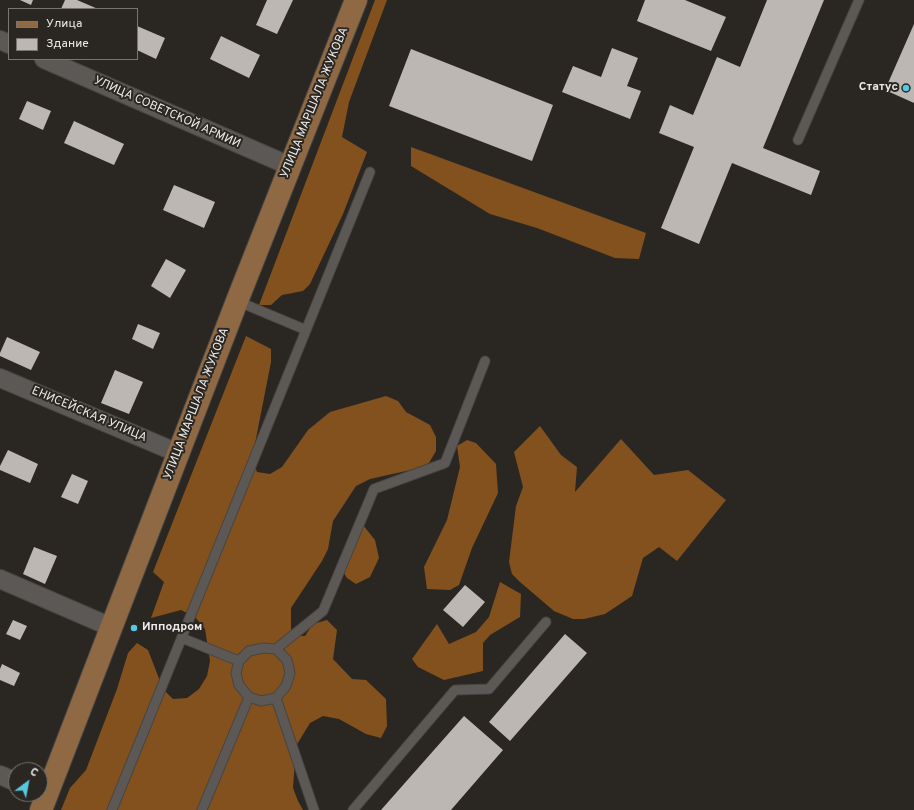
<!DOCTYPE html>
<html>
<head>
<meta charset="utf-8">
<style>
	body { margin:0 }
	#map { position:relative; width:914px; height:810px; overflow:hidden; background:#2a2723; font-family:Overpass,sans-serif }
	canvas { display:block }
	.legend { position:absolute; left:8px; top:8px; width:130px; height:52px; box-sizing:border-box; background:#2a2723; border:1px solid #787572; margin:0; padding:5px 7px; list-style:none; font-size:12px; color:#eceae8 }
	.legend li { display:flex; align-items:center; gap:8px; height:20px }
	.legend b { width:20px; border:1px solid #787572 }
	.north { position:absolute; left:8px; top:762px; width:40px; height:40px; box-sizing:border-box; background:#2a2723; border:1px solid #787572; border-radius:50%; rotate:32deg; font-size:11px; font-weight:700; line-height:16px; text-align:center; color:#eceae8 }
	.north::after { content:''; display:block; margin:auto; width:14px; height:18px; background:#56c9e1; clip-path:polygon(50% 0,100% 100%,50% 72%,0 100%) }
</style>
</head>
<body>
<div id="map">
<canvas width="914" height="810"></canvas>
<ul class="legend">
<li><b style="height:5px;background:#8e6944"></b>Улица</li>
<li><b style="height:11px;background:#bcb7b3"></b>Здание</li>
</ul>
<div class="north">С</div>
</div>
<script>
const ctx = document.querySelector('canvas').getContext('2d');
ctx.lineJoin = 'round';
function fill(path, color) { ctx.fillStyle = color; ctx.fill(path, 'evenodd'); }
const shape = rows => new Path2D(rows.map(r => 'M' + r).join(''));
function trace(path, color, width, dash) { ctx.strokeStyle = color; ctx.lineWidth = width; ctx.lineCap = dash ? 'butt' : 'round'; ctx.setLineDash(dash || []); ctx.stroke(path); }
function label(font, color, halo, rows, align = 'center') {
  ctx.font = font + ' Overpass,sans-serif'; ctx.lineWidth = 4; ctx.setLineDash([]); ctx.textBaseline = 'middle'; ctx.strokeStyle = halo; ctx.fillStyle = color; for (const [text, x, y, turn = 0] of rows) {
    ctx.save(); ctx.translate(x, y); ctx.rotate((+turn || 0) * Math.PI / 180); ctx.textAlign = isNaN(turn) ? turn : align; if (halo) ctx.strokeText(text, 0, 0); ctx.fillText(text, 0, 0); ctx.restore();
  }
}
fill(shape([
	[375,0,387,0,349,102,342,137,367,152,343,214,310,284,303,291,282,295,271,305,259,305],
	[411,147,646,233,639,259,615,258,537,228,490,214,411,166],
	[246,336,271,349,271,362,252,459,257,472,270,474,282,467,308,430,330,412,386,396,398,401,406,412,430,425,436,437,436,451,429,463,415,469,370,479,356,486,333,521,328,549,322,561,291,608,291,636,305,636,313,624,327,620,337,630,333,659,352,679,366,680,386,699,387,726,381,738,366,734,339,719,323,716,310,723,296,746,293,788,298,801,303,810,61,810,70,788,86,770,117,689,128,653,137,643,148,650,163,689,173,699,187,698,199,689,207,676,210,661,205,629,195,617,181,610,151,618,164,582,153,572],
	[540,426,561,455,577,467,575,492,621,439,654,475,688,470,726,500,677,561,659,547,643,558,632,596,605,614,584,619,573,619,554,611,520,582,512,574,509,562,516,506,523,487,514,452],
	[467,440,476,443,496,464,498,493,472,548,459,585,450,590,427,589,424,567,447,520,460,467,457,446],
	[363,525,375,540,379,558,370,577,356,584,347,578,341,568,341,557,353,526],
	[500,582,521,594,520,617,490,635,483,643,483,671,444,680,418,667,412,659,437,624,449,644,476,632,489,617]
]), '#82511e');
fill(shape([
	[20,0,33,0,31,5],
	[65,0,77,0,98,9,61,9],
	[267,0,293,0,277,34,256,25],
	[645,0,685,0,726,17,711,51,637,21],
	[767,0,824,0,763,148,820,171,811,195,732,163,699,244,661,228,694,147,659,133,670,105,693,115,717,57,740,67],
	[914,24,914,103,885,90],
	[137,26,165,38,156,59,137,50],
	[221,36,260,55,249,78,210,59],
	[612,48,638,58,627,86,641,91,630,119,562,92,573,66,601,77],
	[411,49,553,105,532,161,389,106],
	[27,101,51,111,43,130,19,119],
	[74,121,124,144,114,165,64,143],
	[174,185,215,202,204,228,163,210],
	[166,259,186,270,170,298,151,286],
	[138,324,160,333,153,349,132,339],
	[7,337,40,352,31,370,0,356,0,353],
	[115,370,143,382,129,414,101,403],
	[8,450,38,464,30,483,0,470,0,466],
	[72,474,88,481,78,504,61,497],
	[34,547,57,556,45,584,23,574],
	[465,585,485,602,463,627,443,610],
	[13,620,27,626,20,640,6,634],
	[565,634,587,653,510,741,489,722],
	[2,664,20,673,14,686,0,680,0,669],
	[464,716,503,750,451,810,381,810]
]), '#bcb7b3');
const lane = shape([
	[798,140,859,0],
	[237,301,306,330],
	[182,638,239,661,249,651,263,648,276,649,287,660,290,673,286,686,276,698,261,701,249,697,239,685,236,673,239,661],
	[276,649,323,611,374,489,445,463,485,361],
	[276,698,314,810],
	[112,810,370,172],
	[202,810,249,697],
	[353,810,455,690,489,689,546,622]
]);
const street = shape([
	[0,40,9,44],
	[44,59,290,166],
	[0,378,178,453],
	[0,579,111,627],
	[0,775,16,782]
]);
const primary = shape([
	[41,810,237,301,356,0]
]);
trace(lane, '#474442', 11);
trace(street, '#474442', 20);
trace(primary, '#474442', 24);
trace(lane, '#5c5855', 9);
trace(street, '#5c5855', 18);
trace(primary, '#8e6944', 22);
for (const [x, y, r, color] of [
	[906,88,4,"#56c9e1"],
	[134,628,4,"#56c9e1"]
]) { const dot = new Path2D(); dot.arc(x, y, r, 0, 2 * Math.PI); ctx.fillStyle = color; ctx.fill(dot); trace(dot, '#2a2723', 1.5); }
label('bold 12px', '#eceae8', '#2a2723', [
	["Статус",898,88],
	["Ипподром",142,628,"left"]
], 'right');
label('12px', '#eceae8', '#2a2723', [
	["УЛИЦА МАРШАЛА ЖУКОВА",315,103,-68],
	["УЛИЦА СОВЕТСКОЙ АРМИИ",167,113,24],
	["УЛИЦА МАРШАЛА ЖУКОВА",197,404,-69],
	["ЕНИСЕЙСКАЯ УЛИЦА",89,415,23]
]);
</script>
</body>
</html>
